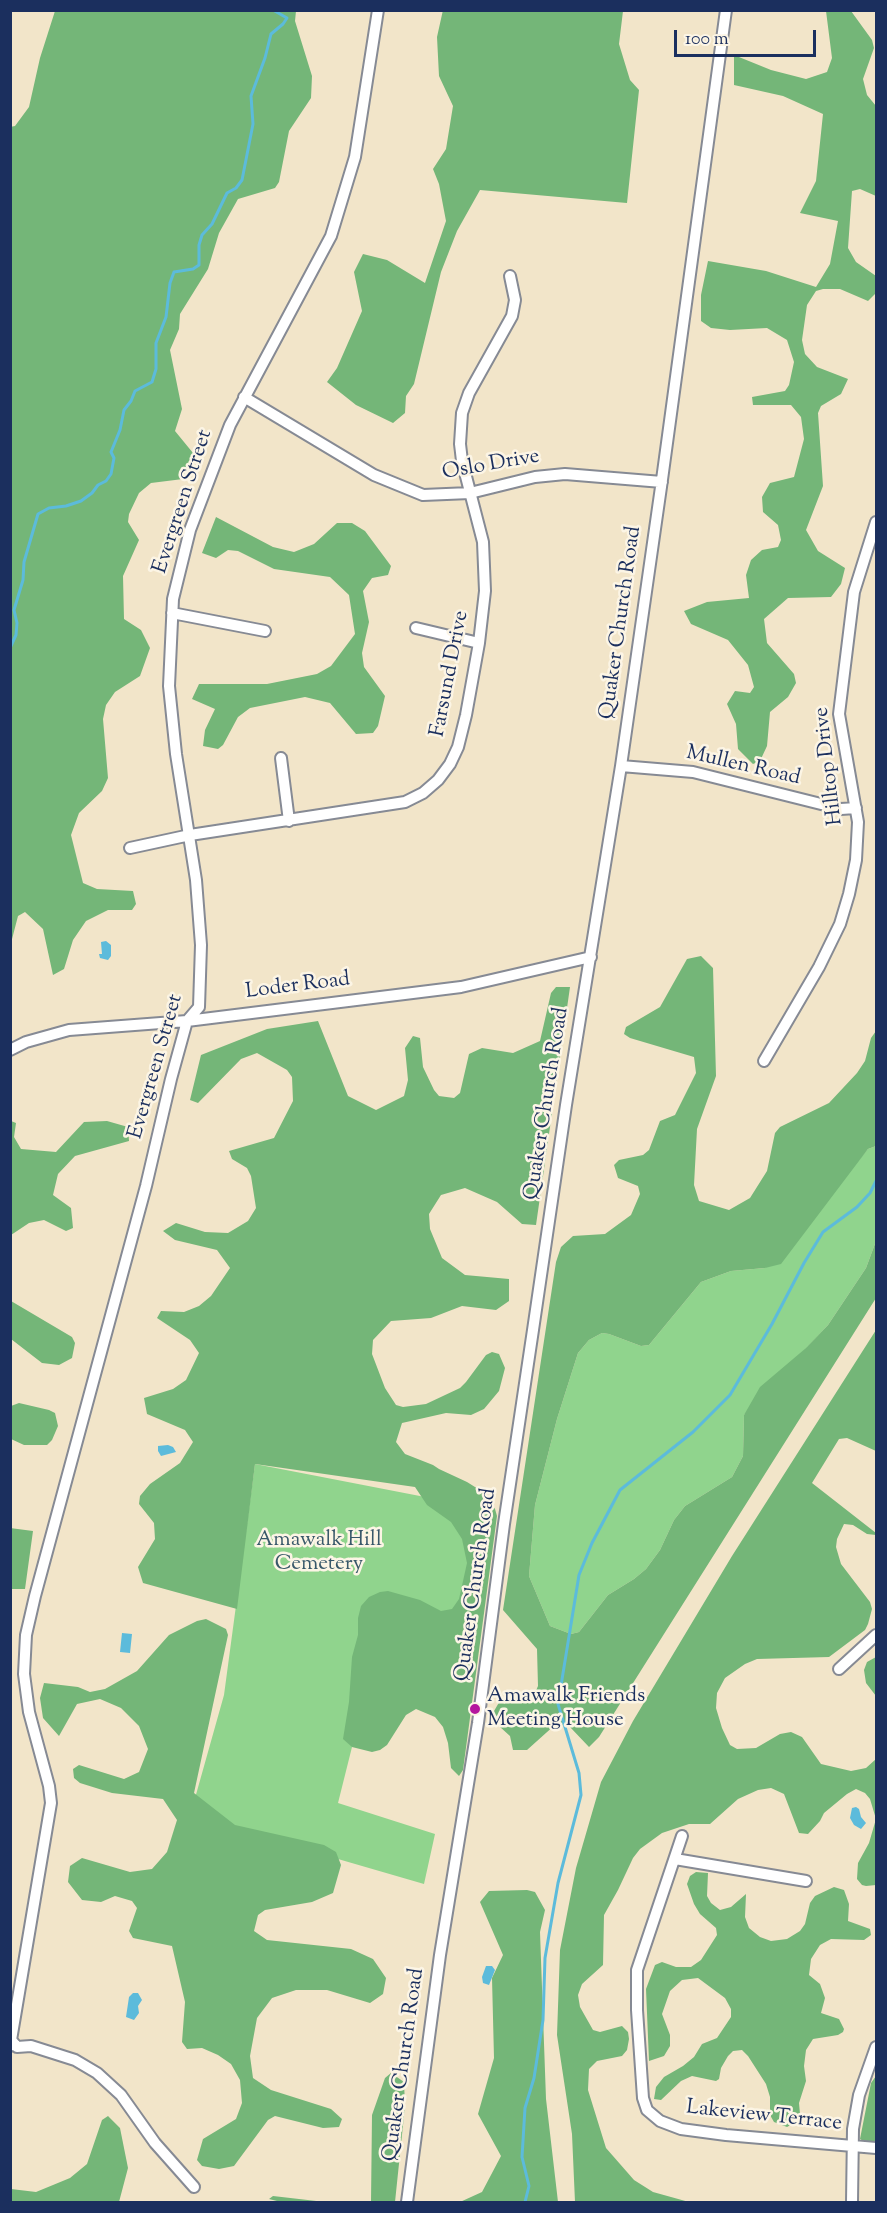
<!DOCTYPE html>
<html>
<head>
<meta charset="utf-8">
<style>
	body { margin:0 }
	#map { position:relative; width:887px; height:2213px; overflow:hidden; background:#f2e5c9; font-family:"Sorts Mill Goudy",serif }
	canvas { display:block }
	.frame { position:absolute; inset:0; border:12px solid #1b2f5e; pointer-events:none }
	.scale { position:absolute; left:674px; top:30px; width:142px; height:27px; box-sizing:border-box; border:3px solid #1b2f5e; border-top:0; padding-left:8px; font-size:18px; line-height:21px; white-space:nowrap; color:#1b2f5e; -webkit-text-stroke:4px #fcf5e5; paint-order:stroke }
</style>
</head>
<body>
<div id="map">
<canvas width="887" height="2213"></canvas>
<div class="frame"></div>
<div class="scale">100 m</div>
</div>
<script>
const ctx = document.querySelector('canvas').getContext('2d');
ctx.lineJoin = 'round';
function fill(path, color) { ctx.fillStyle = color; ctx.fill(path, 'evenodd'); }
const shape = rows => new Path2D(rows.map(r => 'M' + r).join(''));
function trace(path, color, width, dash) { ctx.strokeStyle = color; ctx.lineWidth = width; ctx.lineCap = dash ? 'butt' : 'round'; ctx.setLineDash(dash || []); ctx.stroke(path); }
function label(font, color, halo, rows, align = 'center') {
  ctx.font = font + ' "Sorts Mill Goudy",serif'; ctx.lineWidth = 5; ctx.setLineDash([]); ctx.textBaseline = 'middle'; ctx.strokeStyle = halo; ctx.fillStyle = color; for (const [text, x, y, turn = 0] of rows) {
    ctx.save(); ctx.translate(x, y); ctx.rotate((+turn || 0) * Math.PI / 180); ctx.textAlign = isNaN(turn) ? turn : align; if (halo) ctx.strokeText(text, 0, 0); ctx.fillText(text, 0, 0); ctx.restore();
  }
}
fill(shape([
	[876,1146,876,1241,866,1268,828,1325,744,1415,743,1456,732,1477,685,1506,674,1520,660,1550,646,1569,634,1579,608,1595,579,1632,571,1634,550,1626,529,1576,535,1505,557,1419,578,1353,589,1340,602,1333,609,1334,641,1346,649,1345,701,1282,731,1271,765,1268,868,1149],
	[255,1464,492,1510,479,1631,361,1711,338,1803,435,1834,424,1884,190,1816,224,1695]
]), '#90d48d');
fill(shape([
	[443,10,623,11,619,44,630,80,639,90,627,203,480,190,457,231,441,272,414,384,406,396,405,413,393,423,356,405,327,382,337,368,362,311,354,272,363,254,387,260,425,283,446,221,439,184,433,169,446,149,453,106,439,76,437,37],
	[55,11,296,11,295,21,312,76,311,98,289,131,279,182,275,188,238,199,219,233,208,269,180,314,179,329,170,350,182,409,175,431,193,453,192,468,183,479,151,483,139,493,129,514,128,522,139,540,123,576,124,619,141,630,150,648,140,676,115,692,106,705,103,719,108,778,102,791,79,813,71,835,83,883,97,889,133,891,136,904,132,910,108,910,86,921,73,940,64,969,53,975,43,929,25,912,18,916,11,943,10,127,15,126,29,107,40,58],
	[826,11,851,11,872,40,874,48,863,79,867,95,876,106,876,196,860,189,852,191,848,248,856,262,876,276,876,293,868,301,840,289,823,289,816,291,807,305,802,340,805,354,817,367,848,379,841,394,821,406,818,413,823,486,806,530,818,551,845,568,841,584,831,597,788,598,764,619,767,643,794,674,796,683,788,697,770,712,767,746,760,761,753,764,738,749,736,724,727,704,735,691,750,693,754,687,748,665,728,640,691,624,684,611,707,602,749,598,746,575,751,560,762,550,778,547,781,540,778,525,763,512,762,497,770,483,794,477,804,439,801,417,791,405,753,405,752,397,785,391,789,385,794,362,787,340,767,328,730,330,711,328,701,321,701,295,708,261,766,271,816,287,830,264,838,221,800,213,816,181,823,114,783,96,734,85,734,55,771,70,806,79,827,72,832,58],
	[216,517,273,547,294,552,314,544,337,523,352,523,365,531,391,566,388,575,372,578,363,591,369,622,362,653,364,667,385,696,378,726,373,733,356,734,330,703,305,697,250,708,238,717,223,745,218,749,203,746,205,730,215,709,192,699,199,684,267,684,317,674,331,666,355,634,349,595,330,577,274,569,238,551,228,550,216,558,202,553],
	[701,956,713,968,716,1076,697,1129,694,1185,699,1201,729,1210,750,1198,767,1171,775,1133,780,1127,829,1103,857,1073,865,1061,871,1038,876,1031,876,1146,868,1149,781,1264,765,1268,731,1271,701,1282,649,1345,641,1346,609,1334,602,1333,589,1340,578,1353,557,1419,535,1505,529,1576,550,1626,571,1634,579,1632,608,1595,634,1579,646,1569,660,1550,674,1520,685,1506,732,1477,743,1456,744,1415,760,1387,806,1348,828,1325,866,1268,876,1241,876,1298,599,1737,589,1747,570,1727,556,1724,527,1750,513,1750,510,1736,490,1718,501,1699,532,1700,538,1686,537,1649,503,1610,556,1262,561,1247,573,1236,605,1234,631,1215,640,1194,638,1186,618,1178,614,1165,619,1160,643,1155,649,1150,660,1121,675,1115,696,1073,694,1057,630,1038,624,1034,626,1027,660,1007,687,959],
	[556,987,570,987,536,1225,522,1224,497,1202,465,1188,441,1195,429,1214,430,1229,442,1258,465,1275,509,1279,509,1301,496,1310,462,1306,431,1318,391,1321,373,1340,372,1354,385,1388,396,1405,403,1407,426,1404,460,1388,466,1382,486,1355,492,1352,499,1354,505,1368,499,1391,484,1409,471,1415,446,1413,402,1423,396,1442,405,1454,433,1465,439,1469,467,1482,483,1492,495,1509,497,1516,463,1770,459,1776,451,1768,448,1743,443,1727,435,1717,416,1709,406,1715,387,1745,380,1750,372,1752,352,1747,343,1739,349,1702,352,1657,358,1635,358,1618,361,1606,369,1597,380,1592,388,1591,420,1600,441,1611,452,1609,459,1599,467,1563,462,1539,451,1522,427,1505,415,1487,255,1464,237,1609,143,1583,138,1567,155,1539,154,1523,139,1504,140,1496,150,1484,180,1463,193,1442,185,1430,147,1414,144,1398,173,1389,186,1380,199,1353,190,1340,157,1318,161,1311,184,1312,199,1306,211,1296,230,1268,217,1250,175,1240,163,1231,176,1223,205,1232,228,1233,248,1221,256,1208,251,1176,247,1168,232,1159,229,1151,274,1138,293,1101,292,1077,287,1070,257,1053,241,1059,198,1103,190,1100,201,1055,267,1029,318,1021,348,1096,376,1110,404,1096,408,1080,405,1048,413,1036,420,1038,423,1067,434,1090,439,1096,454,1098,460,1093,469,1054,482,1048,513,1053,540,1041,551,993],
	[11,1121,16,1123,14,1137,21,1149,56,1152,84,1122,107,1121,128,1127,129,1141,75,1156,58,1174,53,1195,71,1208,73,1228,66,1231,44,1220,29,1223,11,1235],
	[11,1301,72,1337,75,1343,72,1358,59,1365,42,1363,11,1339],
	[876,1330,876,1451,847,1438,839,1439,812,1483,876,1533,876,1535,867,1534,853,1525,844,1524,837,1539,836,1547,841,1564,870,1602,872,1609,868,1624,865,1630,829,1657,757,1659,745,1664,725,1678,717,1693,716,1708,722,1728,730,1745,737,1749,756,1748,780,1734,791,1732,802,1737,821,1764,851,1771,866,1768,876,1759,876,1819,870,1799,865,1793,856,1789,847,1794,824,1813,820,1821,808,1834,799,1833,784,1794,771,1788,758,1790,738,1799,710,1824,689,1824,662,1833,640,1849,633,1858,618,1890,604,1915,603,1965,582,1984,578,1995,580,2007,593,2030,600,2032,622,2026,628,2032,629,2039,627,2050,622,2056,597,2061,589,2069,588,2090,606,2148,634,2180,653,2192,689,2202,575,2202,572,2134,557,2035,560,1950,576,1868,601,1782,633,1721,732,1556],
	[19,1403,49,1410,55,1413,58,1426,52,1440,47,1445,24,1445,11,1439,11,1406],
	[10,1528,33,1531,25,1589,11,1589],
	[206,1619,226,1629,228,1635,194,1793,235,1825,324,1845,336,1852,341,1865,333,1893,312,1902,265,1910,258,1915,254,1931,267,1940,351,1949,373,1959,386,1978,383,1994,370,2003,327,1990,296,1990,272,1998,257,2018,250,2056,253,2078,271,2090,331,2109,342,2119,339,2127,323,2128,275,2116,268,2120,234,2166,219,2169,202,2166,197,2160,203,2139,236,2119,242,2103,240,2080,231,2064,218,2055,202,2048,187,2049,182,2042,185,2002,172,1946,133,1938,129,1931,137,1908,132,1901,115,1896,101,1902,82,1900,68,1882,70,1866,82,1858,130,1872,152,1869,167,1852,177,1820,163,1799,112,1793,80,1783,74,1778,73,1769,79,1765,124,1779,139,1772,148,1749,139,1726,121,1708,100,1699,77,1704,59,1736,43,1718,40,1698,44,1683,78,1687,90,1692,105,1689,137,1671,169,1635,197,1621],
	[876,1657,876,1696,866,1683,864,1670,867,1662],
	[876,1819,876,1885,866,1886,862,1885,857,1879,858,1863,869,1843],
	[696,1872,708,1873,707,1896,711,1903,720,1910,731,1907,746,1894,745,1917,749,1928,760,1937,771,1941,787,1939,800,1931,805,1924,810,1903,815,1896,834,1887,844,1890,849,1904,848,1921,870,1929,871,1935,864,1940,831,1939,820,1945,811,1959,809,1975,820,1984,825,1998,821,2013,839,2019,844,2029,843,2032,838,2035,813,2039,806,2050,804,2066,806,2081,799,2103,800,2114,798,2121,787,2127,774,2122,770,2115,770,2097,766,2084,748,2056,742,2050,733,2051,728,2056,721,2068,719,2079,716,2081,692,2076,681,2081,661,2100,654,2099,656,2087,664,2077,683,2066,694,2057,702,2044,717,2038,731,2017,731,2009,725,1998,698,1978,682,1980,670,1991,662,2014,670,2035,670,2046,664,2056,649,2061,646,1989,655,1965,662,1962,676,1967,691,1967,701,1960,717,1935,716,1928,700,1914,694,1904,687,1884,690,1876],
	[527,1890,535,1892,545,1910,540,1932,546,2099,558,2202,460,2202,482,2192,501,2156,478,2114,494,2058,492,1978,503,1955,480,1902,489,1891],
	[391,2073,404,2082,405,2106,395,2202,371,2202,372,2115,385,2078],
	[876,2076,876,2142,865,2142,860,2139,871,2083],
	[108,2116,120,2128,128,2168,119,2202,11,2202,11,2189,36,2192,70,2178,87,2164,102,2120],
	[273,2196,325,2202,281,2202,269,2199]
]), '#74b678');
fill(shape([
	[106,941,111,945,111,956,108,960,100,958,99,954,102,954,101,942],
	[168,1445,173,1447,176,1452,161,1456,158,1451,158,1446],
	[122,1633,132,1634,130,1653,120,1652],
	[856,1807,859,1809,861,1817,866,1823,861,1829,854,1825,850,1818,852,1808],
	[486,1966,492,1966,495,1970,489,1985,483,1983,482,1977],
	[133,1993,138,1993,142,2000,138,2006,139,2013,134,2020,126,2017,129,1997]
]), '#5cbbdb');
trace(shape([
	[10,648,16,635,17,623,14,610,23,580,24,562,38,514,49,508,66,506,81,501,92,493,98,485,106,481,111,474,114,458,111,452,120,430,124,410,131,401,135,391,152,382,156,369,156,343,166,317,170,283,174,272,193,269,199,265,199,245,202,235,212,224,227,193,236,188,242,180,253,124,251,96,265,58,271,34,283,24,287,18,273,10],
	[525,2202,529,2186,522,2157,525,2108,534,2078,543,2020,545,1958,558,1883,581,1795,579,1773,558,1704,579,1575,592,1543,620,1490,693,1432,730,1395,772,1324,804,1263,823,1232,857,1207,870,1193,876,1181]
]), '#5cbbdb', 3);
const minor = shape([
	[244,397,374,475,423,495,470,493,535,477,565,474,662,482],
	[172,613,265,631],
	[416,628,479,643],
	[281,758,289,821],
	[621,766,693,772,841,809,856,808],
	[130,848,190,835,405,802,423,793,438,780,450,764,458,747,466,715,479,643,485,591,483,542,462,461,460,444,462,413,469,393,512,316,515,300,510,276],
	[10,1050,26,1042,69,1030,187,1021,461,987,591,957],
	[764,1061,819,967,840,924,849,894,856,860,858,822,839,714,854,592,876,522],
	[839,1669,876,1635],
	[682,1836,637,1970,637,2010,643,2098,647,2110,660,2121,681,2129,726,2135,876,2148],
	[675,1859,806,1881],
	[12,2041,17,2047,31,2046,75,2060,97,2073,121,2095,155,2143,194,2187],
	[10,2046,51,1803,49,1786,29,1712,24,1674,26,1635,35,1596,146,1186,171,1079,187,1021,199,1007,201,945,196,880,176,754,169,686,173,599,190,530,230,425,331,236,355,157,378,10],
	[407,2202,440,1955,478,1723,504,1524,533,1330,566,1105,621,766,661,487,726,10],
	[852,2202,853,2129,859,2095,876,2047]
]);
trace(minor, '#868a94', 14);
trace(minor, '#fff', 10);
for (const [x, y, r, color] of [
	[475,1709,6,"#b5179e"]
]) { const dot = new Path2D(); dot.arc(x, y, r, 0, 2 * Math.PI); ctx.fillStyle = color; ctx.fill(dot); trace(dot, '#fcf5e5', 2); }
label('21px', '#1b2f5e', '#fcf5e5', [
	["Oslo Drive",491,466,-10],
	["Evergreen Street",184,502,-72],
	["Quaker Church Road",622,623,-82],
	["Farsund Drive",451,674,-79],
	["Hilltop Drive",830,766,-97],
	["Mullen Road",743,767,13],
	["Loder Road",298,987,-7],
	["Evergreen Street",157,1067,-74],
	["Quaker Church Road",548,1104,-81],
	["Quaker Church Road",477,1585,-82],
	["Quaker Church Road",405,2065,-82],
	["Lakeview Terrace",764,2117,6]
]);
label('21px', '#38586a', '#fcf5e5', [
	["Amawalk Hill",319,1541],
	["Cemetery",319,1565]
]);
label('21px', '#1b2f5e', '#fcf5e5', [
	["Amawalk Friends",487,1697],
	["Meeting House",487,1721]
], 'left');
</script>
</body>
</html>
